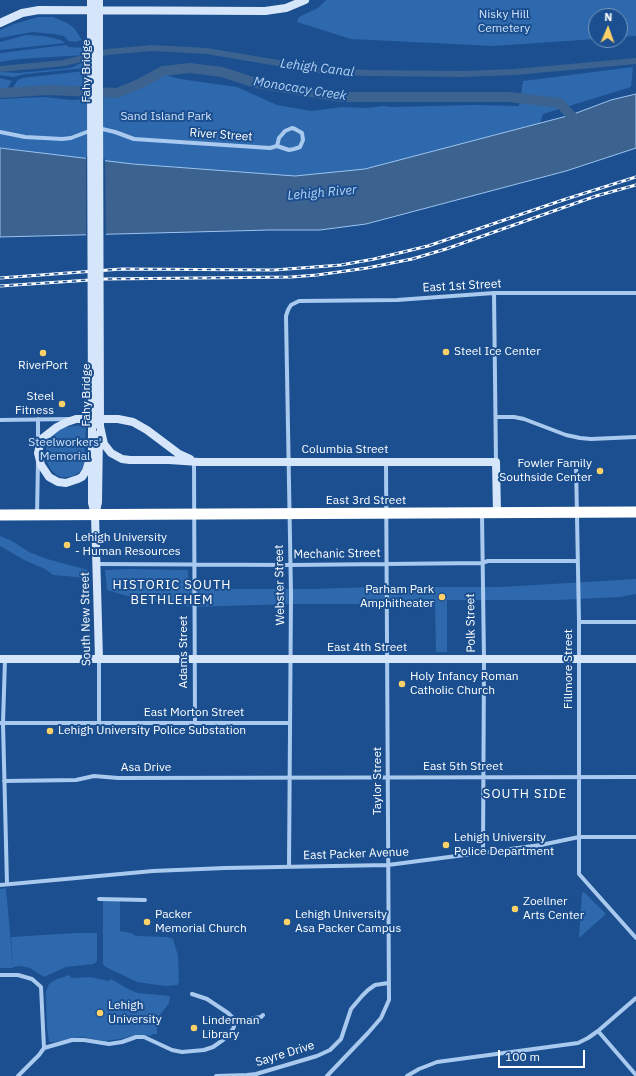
<!DOCTYPE html>
<html>
<head>
<meta charset="utf-8">
<style>
	body { margin:0 }
	#map { position:relative; width:636px; height:1076px; overflow:hidden; background:#1b4f8f; font-family:"IBM Plex Sans",sans-serif }
	canvas { display:block }
	.north { position:absolute; left:588px; top:8px; width:40px; height:40px; box-sizing:border-box; background:#1b4f8f; border:1px solid #7695bc; border-radius:50%; rotate:2deg; font-size:11px; font-weight:700; line-height:16px; text-align:center; color:#fff }
	.north::after { content:''; display:block; margin:auto; width:14px; height:18px; background:#ffd166; clip-path:polygon(50% 0,100% 100%,50% 72%,0 100%) }
	.scale { position:absolute; left:498px; top:1050px; width:87px; height:18px; box-sizing:border-box; border:2px solid #fff; border-top:0; padding-left:5px; font-size:12px; line-height:14px; white-space:nowrap; color:#fff; -webkit-text-stroke:3px #1b4f8f; paint-order:stroke }
</style>
</head>
<body>
<div id="map">
<canvas width="636" height="1076"></canvas>
<div class="north">N</div>
<div class="scale">100 m</div>
</div>
<script>
const ctx = document.querySelector('canvas').getContext('2d');
ctx.lineJoin = 'round';
function fill(path, color) { ctx.fillStyle = color; ctx.fill(path, 'evenodd'); }
const shape = rows => new Path2D(rows.map(r => 'M' + r).join(''));
function trace(path, color, width, dash) { ctx.strokeStyle = color; ctx.lineWidth = width; ctx.lineCap = dash ? 'butt' : 'round'; ctx.setLineDash(dash || []); ctx.stroke(path); }
function label(font, color, halo, rows, align = 'center') {
  ctx.font = font + ' "IBM Plex Sans",sans-serif'; ctx.lineWidth = 4; ctx.setLineDash([]); ctx.textBaseline = 'middle'; ctx.strokeStyle = halo; ctx.fillStyle = color; for (const [text, x, y, turn = 0] of rows) {
    ctx.save(); ctx.translate(x, y); ctx.rotate((+turn || 0) * Math.PI / 180); ctx.textAlign = isNaN(turn) ? turn : align; if (halo) ctx.strokeText(text, 0, 0); ctx.fillText(text, 0, 0); ctx.restore();
  }
}
fill(shape([
	[326,0,636,0,636,36,620,37,620,16,596,16,596,39,493,46,351,39,297,22,299,17,318,8],
	[38,17,53,17,67,23,74,28,82,40,75,42,69,41,64,36,54,34,32,32,0,38,0,30,14,24],
	[26,35,44,36,61,40,65,43,0,50,0,42],
	[66,45,69,47,85,48,85,55,19,59,0,62,0,53],
	[85,61,85,68,25,74,13,77,0,75,0,72,19,73,71,68],
	[633,67,631,87,543,114,540,124,365,169,295,176,133,164,0,148,0,99,44,97,71,100,95,99,120,93,163,74,180,79,237,87,277,105,311,111,343,107,368,108,383,106,393,107,474,105,519,106,523,81],
	[85,71,85,88,62,89,46,86,29,89,12,89,17,81,22,78],
	[0,78,12,81,6,90,0,88],
	[86,425,84,463,81,471,75,475,69,477,61,477,57,475,51,470,47,462,46,448,50,438,63,427],
	[0,536,12,541,29,552,47,559,88,570,88,578,53,575,45,569,26,561,0,546],
	[129,569,188,570,189,589,314,589,373,587,501,587,636,579,636,594,620,597,558,600,447,600,447,652,436,652,435,600,366,604,291,604,193,607,131,597,107,590,105,570],
	[6,888,13,968,0,968,0,889],
	[584,892,606,914,579,938,582,893],
	[103,901,120,901,120,931,131,933,136,936,167,937,173,939,178,956,179,982,177,985,165,986,137,982,106,967,103,964],
	[77,933,97,933,97,961,94,964,66,967,44,977,30,968,21,966,13,967,11,937],
	[70,975,71,978,90,977,109,981,111,979,130,990,138,993,170,996,169,1003,157,1019,157,1034,153,1034,151,1036,135,1035,120,1039,105,1041,82,1037,54,1042,49,1042,47,1027,46,991,49,984,57,979]
]), '#2e69ad');
const water = shape([
	[636,94,636,148,566,171,366,224,320,230,270,230,0,237,0,148,133,164,295,176,365,169,571,115,611,100,636,94]
]);
fill(water, '#3c6290');
trace(water, '#9cc4f0', 1);
fill(shape([
	[86,156,105,159,106,237,86,237]
]), '#1b4f8f');
trace(shape([
	[0,69,64,63,107,52,152,48,207,51,325,71,368,73,463,74,515,72,636,61]
]), '#3c6290', 6);
trace(shape([
	[0,93,49,90,117,93,141,83,163,71,190,68,222,72,256,83,341,97,509,97,560,103,579,125]
]), '#3c6290', 10);
trace(shape([
	[98,128,115,132,134,139,270,148,277,146,289,150,294,149,300,147,303,140,302,133,295,129,292,128,285,131,279,138,277,146],
	[0,132,25,137,62,139,71,138,92,130],
	[494,293,496,462],
	[496,417,514,417,524,419,566,435,580,438,591,439,636,437],
	[0,420,70,419],
	[38,445,38,419],
	[194,462,195,723],
	[576,464,579,622,579,874,636,938],
	[482,514,484,660,483,853],
	[37,515,38,461],
	[97,564,290,565,482,563,488,561,578,561],
	[579,622,636,622],
	[5,659,3,723,7,884],
	[0,723,290,723],
	[99,723,99,659],
	[4,781,76,780,94,776,118,778,636,777],
	[289,867,291,594,286,316,288,310,291,305,299,301,397,300,494,293,636,293],
	[0,885,153,871,225,868,388,865,541,845,579,837,636,837],
	[99,899,145,900],
	[0,975,18,975,32,979,41,987,44,1048,39,1055,18,1076],
	[192,994,207,999,228,1013,236,1021],
	[598,1031,636,1075],
	[44,1048,72,1040,84,1040,109,1044,122,1042,136,1037,144,1037,172,1050,182,1052,204,1050,213,1047,223,1040,233,1029,236,1021,261,1017,263,1015],
	[216,1076,247,1075,256,1074,317,1056,330,1050,341,1039,351,1009,362,996,368,990,375,985,388,983],
	[327,1076,368,1033,381,1018,389,1000,386,462],
	[407,1076,419,1069,437,1062,578,1043,588,1038,598,1031,636,998]
]), '#a9c9ee', 4);
trace(shape([
	[91,0,91,86],
	[0,23,22,13,39,10,265,11,286,8,305,0],
	[99,100,99,0],
	[92,425,92,503,95,514],
	[100,426,104,444,111,453,122,459,130,460,169,460,199,462,496,462,497,513],
	[92,452,86,471,82,477,78,479,66,483,58,482,49,477,41,465,38,453,40,444,43,438,57,427,67,422,76,419,118,419,133,422,147,430,179,454,190,459],
	[0,659,636,659],
	[99,659,95,515,98,502,99,434]
]), '#d6e6fa', 8);
trace(shape([
	[0,515,636,512]
]), '#fff', 11);
const rail = shape([
	[0,278,122,269,274,270,341,265,374,259,428,246,563,200,636,177],
	[0,286,105,279,291,277,317,275,367,268,412,259,446,249,596,196,636,185]
]);
trace(rail, '#fff', 3);
trace(rail, '#1b4f8f', 1.5, [4.5]);
trace(shape([
	[91,86,92,425],
	[99,100,100,426]
]), '#d6e6fa', 8);
for (const [x, y, r, color] of [
	[446,352,4,"#ffd166"],
	[43,353,4,"#ffd166"],
	[62,404,4,"#ffd166"],
	[600,471,4,"#ffd166"],
	[67,545,4,"#ffd166"],
	[442,597,4,"#ffd166"],
	[402,684,4,"#ffd166"],
	[50,731,4,"#ffd166"],
	[446,845,4,"#ffd166"],
	[515,909,4,"#ffd166"],
	[147,922,4,"#ffd166"],
	[287,922,4,"#ffd166"],
	[100,1013,4,"#ffd166"],
	[194,1028,4,"#ffd166"]
]) { const dot = new Path2D(); dot.arc(x, y, r, 0, 2 * Math.PI); ctx.fillStyle = color; ctx.fill(dot); trace(dot, '#1b4f8f', 1.5); }
label('12px', '#cfe3fa', '#1b4f8f', [
	["Nisky Hill",504,15],
	["Cemetery",504,29],
	["Sand Island Park",166,117],
	["Steelworkers'",65,443],
	["Memorial",65,457]
]);
label('12px', '#fff', '#1b4f8f', [
	["Fahy Bridge",87,71,-90],
	["River Street",221,135,4],
	["East 1st Street",462,286,-3],
	["Fahy Bridge",87,395,-90],
	["Columbia Street",345,450],
	["East 3rd Street",366,501],
	["Mechanic Street",337,554,-1],
	["Webster Street",280,585,-91],
	["South New Street",86,619,-91],
	["Polk Street",471,623,-91],
	["East 4th Street",367,648],
	["Adams Street",184,652,-90],
	["Fillmore Street",569,669,-90],
	["East Morton Street",194,713],
	["East 5th Street",463,767],
	["Asa Drive",146,768],
	["Taylor Street",378,781,-90],
	["East Packer Avenue",356,854,-2],
	["Sayre Drive",285,1054,-17]
]);
label('12px', '#fff', '#1b4f8f', [
	["Steel Ice Center",454,352],
	["RiverPort",43,366,"center"],
	["Steel",54,397,"right"],
	["Fitness",54,411,"right"],
	["Fowler Family",592,464,"right"],
	["Southside Center",592,478,"right"],
	["Lehigh University",75,538],
	["- Human Resources",75,552],
	["Parham Park",434,590,"right"],
	["Amphitheater",434,604,"right"],
	["Holy Infancy Roman",410,677],
	["Catholic Church",410,691],
	["Lehigh University Police Substation",58,731],
	["Lehigh University",454,838],
	["Police Department",454,852],
	["Zoellner",523,902],
	["Arts Center",523,916],
	["Packer",155,915],
	["Memorial Church",155,929],
	["Lehigh University",295,915],
	["Asa Packer Campus",295,929],
	["Lehigh",108,1006],
	["University",108,1020],
	["Linderman",202,1021],
	["Library",202,1035]
], 'left');
label('italic 13px', '#b5d3f5', '#1b4f8f', [
	["Lehigh Canal",317,68,7],
	["Monocacy Creek",300,89,9],
	["Lehigh River",322,193,-5]
]);
ctx.letterSpacing = '1px';
label('13px', '#fff', '#1b4f8f', [
	["HISTORIC SOUTH",172,585],
	["BETHLEHEM",172,600],
	["SOUTH SIDE",525,794]
]);
ctx.letterSpacing = '0px';
</script>
</body>
</html>
